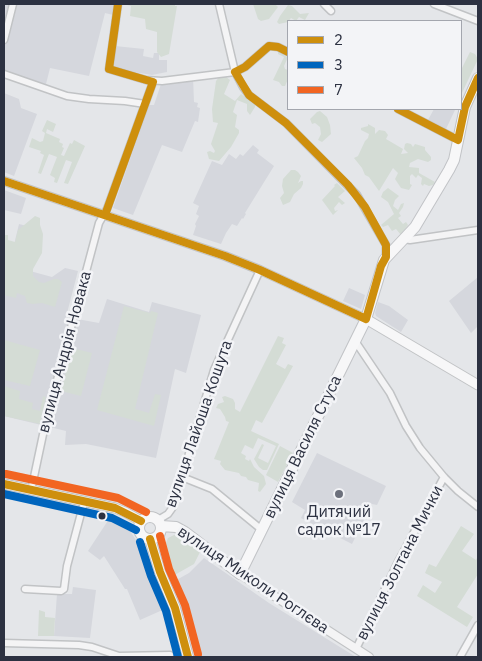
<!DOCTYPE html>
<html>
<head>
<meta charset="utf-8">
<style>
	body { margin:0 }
	#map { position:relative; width:482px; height:661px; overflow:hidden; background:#e4e6e9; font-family:"IBM Plex Sans",sans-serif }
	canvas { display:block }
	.frame { position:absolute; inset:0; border:5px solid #2c3141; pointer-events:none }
	.legend { position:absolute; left:287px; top:20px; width:175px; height:90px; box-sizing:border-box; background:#f3f4f7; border:1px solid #a3a6ae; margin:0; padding:6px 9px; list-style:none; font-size:15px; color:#2c3141 }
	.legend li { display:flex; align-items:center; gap:10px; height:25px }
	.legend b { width:25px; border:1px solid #a3a6ae }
</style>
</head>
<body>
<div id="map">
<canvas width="482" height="661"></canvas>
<div class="frame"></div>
<ul class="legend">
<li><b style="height:6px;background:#ce8f0d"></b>2</li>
<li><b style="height:6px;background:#0065bd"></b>3</li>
<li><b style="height:6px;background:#f26522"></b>7</li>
</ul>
</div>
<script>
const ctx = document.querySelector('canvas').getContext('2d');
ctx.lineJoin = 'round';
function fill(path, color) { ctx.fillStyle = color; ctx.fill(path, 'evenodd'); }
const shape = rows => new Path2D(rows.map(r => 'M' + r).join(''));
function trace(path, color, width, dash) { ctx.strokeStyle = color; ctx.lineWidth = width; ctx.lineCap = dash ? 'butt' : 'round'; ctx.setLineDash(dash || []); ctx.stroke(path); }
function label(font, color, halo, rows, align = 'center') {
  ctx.font = font + ' "IBM Plex Sans",sans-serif'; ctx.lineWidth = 5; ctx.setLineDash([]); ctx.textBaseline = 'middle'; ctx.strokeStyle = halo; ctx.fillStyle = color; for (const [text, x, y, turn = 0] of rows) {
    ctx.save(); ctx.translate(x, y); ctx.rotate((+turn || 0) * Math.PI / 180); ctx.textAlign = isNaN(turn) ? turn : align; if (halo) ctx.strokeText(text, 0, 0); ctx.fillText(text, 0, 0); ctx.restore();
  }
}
fill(shape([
	[4,4,114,4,113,15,105,13,89,76,50,68,46,84,4,74],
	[115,46,144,49,143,56,153,58,154,53,159,53,159,60,167,60,167,72,152,75,134,72,114,66],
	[193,77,194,102,198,103,197,107,200,108,198,122,195,121,182,152,162,145,133,215,113,208,149,105,154,105,162,81],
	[4,93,19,99,21,108,37,114,14,176,4,172],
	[434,109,454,109,455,110,446,129,428,120],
	[253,145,259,150,257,153,274,166,245,213,246,214,243,219,242,218,237,226,232,224,226,233,221,244,193,235,196,226,195,224,199,216,196,214,199,206,193,203,212,161,222,165,229,154,236,159,240,154,243,156],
	[4,190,26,198,21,214,4,210],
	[19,224,39,229,30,271,52,277,65,268,78,271,66,317,99,323,107,299,149,312,152,302,201,315,186,373,175,369,156,458,86,444,65,445,66,431,4,416,4,250,12,253],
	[478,277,478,326,471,333,449,301],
	[349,288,365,295,361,309,343,301],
	[378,302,389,306,408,320,401,332,376,316,375,313],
	[317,453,386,486,377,505,372,504,352,544,301,518,305,510,292,502],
	[109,519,119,522,128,528,140,546,167,608,140,620,127,589,125,589,104,556,100,560,88,551],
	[204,558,269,603,356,657,201,657,192,621,183,615,171,583,189,573],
	[73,587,96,590,90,638,54,636,57,594,72,594]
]), '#d5d7dd');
fill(shape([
	[123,4,175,4,175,6,177,6,169,54,161,57,157,52,157,32,146,29,145,19,130,16,131,6],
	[253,4,275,4,278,7,269,19,261,21,258,19],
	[288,5,292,6,300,14,309,13,305,20,299,17,296,21,291,18,288,22,279,24,277,22,280,16],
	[278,51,280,51,285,56,288,57,284,66,285,69,288,70,288,79,285,86,282,86,279,82,273,80,284,57,278,54],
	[470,52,475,54,478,59,461,95,461,70],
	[225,76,230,80,224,94,235,101,241,94,255,105,255,107,250,115,247,111,247,104,237,100,233,112,237,115,235,127,239,130,239,133,231,147,219,161,209,159,207,152,210,151,214,153,215,151,211,144,218,123,213,122,212,109,216,81,219,77],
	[320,111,327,117,330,125,331,134,322,142,318,140,321,134,320,127,315,123,312,124,310,119,317,112],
	[47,120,56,124,53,132,47,129,46,133,60,139,59,142,63,144,62,147,64,148,61,155,64,156,70,143,72,144,74,140,85,146,68,184,64,183,72,162,66,160,57,183,54,182,55,178,50,175,57,157,49,154,41,174,38,173,44,155,40,153,41,151,29,147,32,138,40,142,43,141,45,133,42,131],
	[368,124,375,128,375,134,379,130,385,131,388,135,386,139,403,149,401,154,408,153,404,149,405,144,407,143,411,144,413,147,415,144,425,147,425,150,431,157,431,160,428,162,418,159,410,163,409,167,419,168,419,173,435,182,433,185,429,186,424,184,423,186,421,184,422,178,418,175,416,178,412,174,410,176,410,184,412,185,409,190,401,188,395,179,398,173,393,168,379,191,369,177,365,175,362,168,354,158,358,156,365,141,368,138,369,134,361,130,361,128,368,126],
	[291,170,295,170,298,172,301,176,298,183,301,181,303,181,303,184,301,188,294,194,290,202,283,205,280,198,284,193,282,186,283,179],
	[337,183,345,191,338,197,345,203,342,205,339,202,334,208,335,211,338,210,333,215,322,200,335,186,334,185],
	[388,188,399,196,395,200,393,206,398,210,401,204,404,203,403,207,399,213,401,216,398,218,403,224,406,222,408,225,401,235,396,229,392,231,388,225,383,227,381,225,394,214,388,202,381,197,383,192],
	[35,216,40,218,40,225,43,234,42,253,33,269,33,276,39,282,44,283,54,279,58,279,62,282,55,307,42,303,33,304,27,303,25,296,17,293,16,298,4,295,4,236,5,235,8,235,8,240,15,242,18,230],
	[124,306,150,313,151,311,158,313,135,409,149,413,155,394,161,395,154,426,97,410],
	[278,336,284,338,282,343,286,345,276,364,285,369,288,364,293,366,262,423,256,420,251,431,279,444,267,470,263,470,259,467,254,459,262,444,264,445,258,458,268,463,276,446,258,438,253,449,245,445,241,453,246,456,245,459,249,461,250,459,254,467,264,476,266,484,260,492,258,491,259,483,248,480,246,477,241,476,239,473,225,470,220,464,221,461,214,459,229,422,226,421,225,417,220,409,216,408,218,404,224,402,222,397,225,396,233,399,235,403,235,409,240,412],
	[4,340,40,350,30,386,4,380,5,363,4,362],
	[72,348,92,353,81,396,61,391],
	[4,386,20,391,19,399,33,403,32,409,40,411,43,396,46,397,40,424,4,416],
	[280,446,293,453,278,482,266,475],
	[461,526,474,534,462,551,476,560,478,556,478,574,457,607,473,617,467,627,417,596,423,585,435,593,442,582,425,573,429,564,436,567],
	[174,535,178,535,200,552,194,564,171,577,166,567,163,550,168,538],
	[39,610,45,612,45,617,55,618,54,636,38,636]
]), '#d4dcd5');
const minor = shape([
	[118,4,109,69,146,80,162,81,235,72,245,67,269,46,278,47,288,52],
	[219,4,235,72,243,87,249,95,286,123,357,195,386,245,386,257],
	[324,4,331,11],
	[434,4,478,21],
	[4,40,13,4],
	[4,74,67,96,89,99,125,101,145,104],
	[398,109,458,140],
	[404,239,410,240,478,230],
	[355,341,390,393,406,426,420,448,444,477,458,491,478,507],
	[182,477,212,489,262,530],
	[31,491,45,425,99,223,107,209,153,82],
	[158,520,168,514,173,507,214,370,260,270],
	[25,589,61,591,64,589,67,566,84,502],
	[4,643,79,645,92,647,119,656,170,655],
	[356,649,398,562,444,477],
	[460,657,478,625]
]);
const tertiary = shape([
	[4,181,225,256,260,270,366,319],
	[240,574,369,657]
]);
const secondary = shape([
	[366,319,478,385],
	[4,484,115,508,125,512,141,521]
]);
const primary = shape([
	'139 528a11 11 0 1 1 22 0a11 11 0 1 1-22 0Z',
	[161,526,176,527,185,532,240,574,366,319,384,260,415,227,449,170,454,160,465,107,478,78],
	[150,539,160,572,175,608,188,657]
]);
trace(minor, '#c1c3c5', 9);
trace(tertiary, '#c1c3c5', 10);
trace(secondary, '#c1c3c5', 11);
trace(primary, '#c1c3c6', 12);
trace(minor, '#f4f4f5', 6);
trace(tertiary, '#f4f4f5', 8);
trace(secondary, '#f7f7f8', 9);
trace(primary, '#f7f7f8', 10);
trace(shape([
	[398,109,458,140,465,107,478,78],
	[4,181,225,256,260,270,366,319,381,266,386,257,386,245,365,207,348,185,286,123,249,95,235,72,245,67,269,46,278,47,288,52],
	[105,215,153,82,109,69,118,4],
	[4,484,115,508,141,521],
	[150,539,160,572,175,608,188,657]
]), '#ce8f0d', 8);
trace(shape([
	[4,494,112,518,136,530],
	[140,542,151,576,166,611,178,657]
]), '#0065bd', 8);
trace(shape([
	[6,474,118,498,146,512],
	[160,536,169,569,185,605,198,654]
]), '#f26522', 8);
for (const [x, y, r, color] of [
	[339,494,5,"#6c707c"],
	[102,516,4.5,"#2c3141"]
]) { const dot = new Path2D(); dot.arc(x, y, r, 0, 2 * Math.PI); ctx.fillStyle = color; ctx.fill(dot); trace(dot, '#f3f4f7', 2); }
label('16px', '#2c3141', '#f3f4f7', [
	["вулиця Андрія Новака",65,352,-75],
	["вулиця Лайоша Кошута",199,424,-71],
	["вулиця Василя Стуса",303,447,-64],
	["вулиця Золтана Мички",400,563,-63],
	["вулиця Миколи Роглєва",253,580,34]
]);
label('16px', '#2c3141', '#f3f4f7', [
	["Дитячий",339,512],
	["садок №17",339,530]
]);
</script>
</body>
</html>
